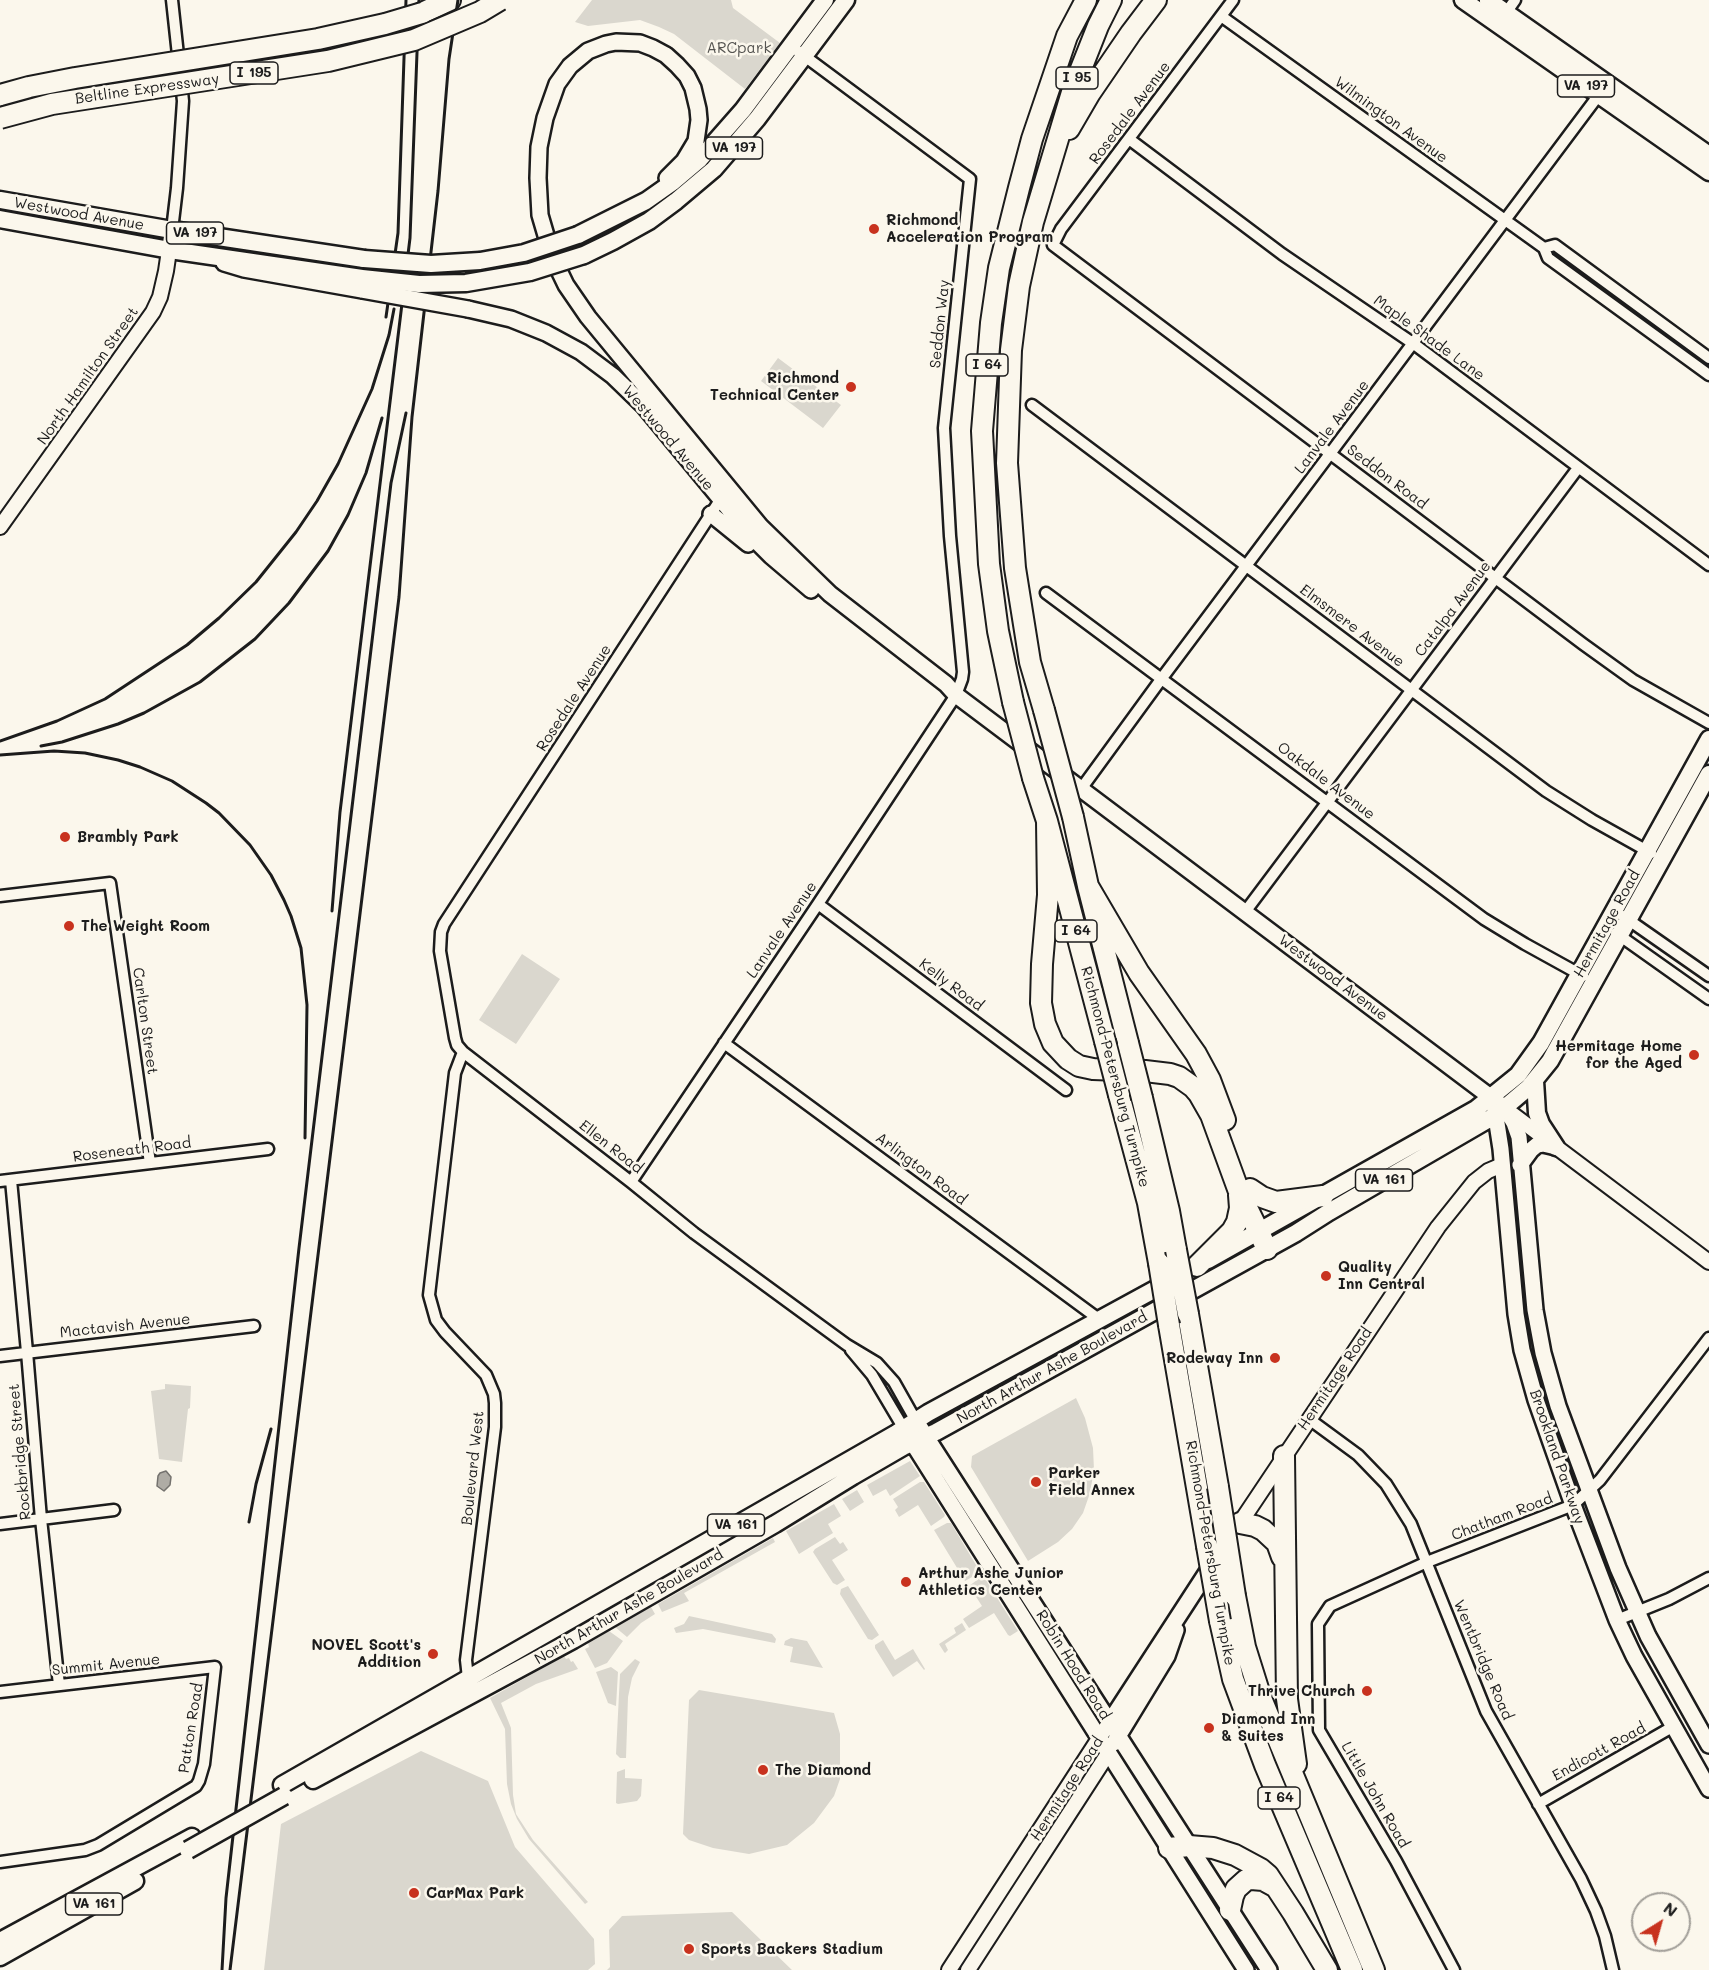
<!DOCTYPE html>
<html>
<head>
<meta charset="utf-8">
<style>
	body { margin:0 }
	#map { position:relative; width:1709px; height:1970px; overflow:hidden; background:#fbf7ec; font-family:Mali,sans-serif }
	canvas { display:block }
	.north { position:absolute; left:1631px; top:1892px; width:60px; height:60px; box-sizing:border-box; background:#fbf7ec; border:2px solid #a29f99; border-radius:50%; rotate:37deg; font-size:16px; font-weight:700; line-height:24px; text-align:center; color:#1c1c1c }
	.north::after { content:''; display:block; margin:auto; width:21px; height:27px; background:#c8321e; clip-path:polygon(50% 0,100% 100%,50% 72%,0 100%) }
</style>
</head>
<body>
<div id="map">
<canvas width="1709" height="1970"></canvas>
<div class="north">N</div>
</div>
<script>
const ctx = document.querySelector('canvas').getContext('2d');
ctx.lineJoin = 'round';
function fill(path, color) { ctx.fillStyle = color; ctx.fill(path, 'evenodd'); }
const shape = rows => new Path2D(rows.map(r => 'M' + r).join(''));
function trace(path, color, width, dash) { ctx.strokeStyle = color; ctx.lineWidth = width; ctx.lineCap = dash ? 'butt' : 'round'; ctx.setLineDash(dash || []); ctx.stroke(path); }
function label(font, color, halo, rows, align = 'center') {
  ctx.font = font + ' Mali,sans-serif'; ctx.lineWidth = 5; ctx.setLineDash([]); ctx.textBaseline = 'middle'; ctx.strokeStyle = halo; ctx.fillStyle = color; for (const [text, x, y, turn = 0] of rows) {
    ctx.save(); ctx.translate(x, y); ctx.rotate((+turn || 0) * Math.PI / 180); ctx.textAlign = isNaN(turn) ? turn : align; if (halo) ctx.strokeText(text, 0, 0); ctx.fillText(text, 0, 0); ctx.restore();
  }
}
fill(shape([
	[592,0,731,0,733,8,780,43,745,89,674,34,659,27,640,20,588,26,575,22],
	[778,358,841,405,823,428,761,381],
	[522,954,560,979,516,1044,479,1020],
	[165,1384,191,1386,190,1408,188,1409,182,1462,159,1459,151,1391,165,1389],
	[1076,1398,1085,1418,1093,1448,1094,1470,1090,1493,1083,1513,1072,1529,1058,1542,1028,1561,971,1467,972,1456],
	[910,1461,920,1476,890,1496,886,1489,873,1496,867,1485],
	[920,1482,924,1482,945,1515,944,1517,931,1526,918,1505,899,1517,895,1510,898,1507,893,1499],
	[857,1490,864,1502,850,1511,842,1499],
	[834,1504,841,1516,828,1524,833,1533,799,1554,786,1531],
	[758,1520,759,1523,712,1549,648,1591,602,1615,601,1613,638,1593,698,1553],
	[947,1523,951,1523,979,1570,979,1573,965,1581,934,1530],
	[835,1537,840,1544,843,1542,848,1550,832,1560,845,1580,837,1585,833,1583,813,1552,815,1549],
	[773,1538,775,1542,684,1593,689,1601,662,1612,658,1604],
	[981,1577,984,1577,1018,1631,1010,1636,1008,1635,994,1613,969,1628,963,1619,982,1606,969,1586],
	[848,1586,879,1635,872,1640,868,1639,840,1594,841,1589],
	[651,1607,655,1614,641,1623,627,1637,615,1627],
	[689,1616,772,1634,776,1639,775,1643,703,1629,676,1633,674,1628,684,1624],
	[962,1623,966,1630,945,1644,948,1650,945,1653,944,1652,939,1644,956,1633,954,1628],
	[609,1631,623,1641,607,1663,595,1668,585,1649,589,1647,588,1643,590,1641],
	[791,1638,807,1641,823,1668,790,1662,793,1647,784,1645,785,1641],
	[883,1640,895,1660,913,1649,925,1669,924,1670,917,1661,893,1677,875,1648,875,1645],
	[564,1656,566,1659,569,1658,571,1662,573,1661,578,1669,536,1684,501,1703,511,1728,513,1795,516,1814,533,1840,588,1902,585,1904,529,1839,517,1819,511,1804,507,1784,505,1729,490,1698],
	[635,1659,640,1662,632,1678,628,1697,626,1758,620,1758,616,1754,620,1674],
	[611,1667,618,1672,616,1706,608,1703,596,1672],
	[699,1690,834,1713,840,1734,840,1779,834,1796,814,1823,787,1845,749,1854,713,1848,689,1840,683,1834,689,1700],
	[421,1751,488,1781,515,1847,594,1939,595,1964,588,1970,264,1970,281,1824],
	[625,1769,625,1778,642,1779,641,1796,637,1801,618,1804,616,1803,617,1772],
	[732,1912,792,1970,607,1970,610,1967,609,1930,622,1916]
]), '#dad7ce');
const water = shape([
	[166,1471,171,1477,170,1485,164,1491,157,1486,158,1476,160,1473,166,1471]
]);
fill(water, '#afaca5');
trace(water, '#74726e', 1.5);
const minor = shape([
	[172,0,183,101,177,188,172,230],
	[1233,0,1061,229,1053,245,1583,644,1633,680,1709,723],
	[1221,16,1544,248,1548,258,1709,375],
	[1503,17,1515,0],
	[1129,139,1282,254,1414,344,1709,565],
	[1544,248,1555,245,1709,358],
	[1032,405,1546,791,1592,820,1651,853],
	[724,494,444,924,441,932,440,951,455,1038,457,1045,463,1052,631,1182,694,1233,847,1345,877,1363,894,1382,916,1421],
	[1046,593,1484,919,1525,944,1583,976],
	[1081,789,1162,678,1601,92],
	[0,896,110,883,150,1163],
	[818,904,1066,1090],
	[1245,912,1578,468],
	[1623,916,1709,976],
	[1616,933,1709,999],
	[724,1043,1100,1320],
	[463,1052,455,1073,429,1295,436,1320,445,1332,486,1375,494,1394,495,1403,495,1427,466,1660,468,1678,471,1683],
	[11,1180,27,1352,41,1519,59,1685],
	[0,1181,268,1149],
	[631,1182,818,904,956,695,962,679,963,672,950,536,944,428,970,179,791,46],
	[851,1350,872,1375,904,1429],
	[0,1356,254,1326],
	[1309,1419,1358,1455,1386,1484,1411,1524,1486,1711,1581,1879,1596,1911,1605,1936,1613,1970],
	[0,1524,114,1510],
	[1617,1620,1669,1599,1709,1578],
	[0,1692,215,1667,204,1764,199,1781,196,1786,98,1845,85,1850,0,1862],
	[1538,1804,1674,1726],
	[1454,1970,1396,1861,1319,1730,1318,1624,1330,1606,1427,1562,1573,1505,1600,1480,1709,1338]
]);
const tertiary = shape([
	[0,527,153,312,160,297,166,271,172,230],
	[1507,1110,1709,1262],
	[1240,1523,1438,1227,1474,1182,1488,1171,1502,1165],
	[949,1970,1109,1723],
	[968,1970,1109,1752]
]);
const secondary = shape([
	[667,178,684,161,696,141,699,120,698,109,693,88,687,76,677,65,666,55,653,48,640,43,616,42,606,44,588,51,570,66,557,84,545,118,539,147,538,178,540,215,552,256,566,285,588,317,761,527,830,594,946,684,956,695,1505,1108,1514,1123,1519,1137,1535,1310,1543,1353,1558,1406,1618,1568,1648,1636,1709,1745],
	[224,263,244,269,362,290],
	[468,309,511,319,546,333,581,352,613,376,643,405,751,536,771,556,811,590],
	[711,514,748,544],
	[1494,1104,1501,1149,1516,1314,1522,1350,1536,1400,1573,1505,1617,1620,1634,1656,1709,1789],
	[1520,1165,1531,1150,1537,1145,1543,1144,1556,1147],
	[916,1421,1269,1970],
	[907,1434,1246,1970],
	[1109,1723,1213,1563],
	[1114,1743,1167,1656,1176,1630]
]);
const primary = shape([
	[1463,0,1709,172],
	[1488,0,1709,155],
	[0,200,172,230,364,259],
	[0,219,170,250,362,278],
	[578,235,646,201,673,182,699,160,743,110,825,0],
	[584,255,613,241,649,221,676,201,714,169,757,119,846,0],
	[1535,1081,1537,1113,1541,1124,1556,1147],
	[1208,1260,1476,1109,1518,1075,1541,1043,1709,739],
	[313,1780,573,1640,775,1524,853,1476,903,1447,936,1432,1296,1233,1329,1212,1496,1115,1529,1087,1550,1061,1709,774],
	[282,1785,895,1434,928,1413,1172,1280],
	[0,1941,192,1837],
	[0,1957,135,1881]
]);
const motorway = shape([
	[1490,0,1491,3],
	[422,13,450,0],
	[1069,129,1090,93,1131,33,1156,0],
	[1013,702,998,631,989,564,982,431,991,323,999,268,1019,188,1032,139,1067,36,1086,0],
	[1044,710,1030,662,1015,568,1007,463,1011,350,1019,286,1033,222,1073,89,1098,26,1111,0],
	[1033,778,1047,821,1105,1041],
	[1073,817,1088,886,1128,1043],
	[1047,821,1048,895,1042,964,1041,1003,1045,1024,1053,1043,1068,1059,1079,1066,1093,1069,1145,1071,1170,1074,1179,1077,1193,1087,1199,1094,1211,1115,1238,1189,1267,1249],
	[1088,886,1139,973,1196,1054,1210,1080,1225,1120],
	[1119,1095,1148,1203,1159,1263],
	[1142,1098,1169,1211,1176,1250],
	[1250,1189,1262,1197,1276,1202,1323,1196],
	[1197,1266,1232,1231,1237,1222,1240,1208,1239,1195],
	[1188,1314,1218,1487],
	[1169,1325,1207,1546],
	[1284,1456,1287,1699,1296,1764],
	[1240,1523,1255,1526,1263,1530,1277,1543,1282,1557],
	[1235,1596,1245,1647,1261,1698,1374,1970],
	[1220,1621,1233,1679,1265,1765,1352,1970],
	[1169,1848,1189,1846,1213,1848,1235,1855,1261,1869,1268,1875,1293,1913,1327,1970],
	[1230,1910,1233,1896,1236,1889,1246,1880,1251,1879,1263,1880,1274,1886]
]);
trace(minor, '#1c1c1c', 15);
trace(tertiary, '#1c1c1c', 18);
trace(secondary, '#1c1c1c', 20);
trace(primary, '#1c1c1c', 21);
trace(motorway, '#1c1c1c', 24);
trace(minor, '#fbf7ec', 10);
trace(tertiary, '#fbf7ec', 14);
trace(secondary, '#fbf7ec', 15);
trace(primary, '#fbf7ec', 16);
trace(motorway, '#fbf7ec', 20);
trace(shape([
	[386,317,398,233,406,0],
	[0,741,57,721,105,699,187,645,219,618,256,582,296,532,317,501,338,464,372,389,389,335,394,309],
	[41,746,62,742,118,724,144,713,200,682,255,639,289,603,328,551,348,515,366,473,382,418],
	[0,755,54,751,85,753,118,760,140,767,172,781,206,803,219,813,250,845,271,875,284,900,291,916,301,948,307,1005,305,1138],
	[332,911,340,812,410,238,419,0],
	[249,1522,256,1484,271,1429],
	[222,1970,226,1898,299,1248,391,483,406,413],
	[230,1970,399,597,412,417,438,191,449,59,458,0]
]), '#1c1c1c', 3);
const secondaryBridge = shape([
	[362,290,468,309]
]);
const primaryBridge = shape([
	[364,259,431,264,480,261,524,253,578,235],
	[362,278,419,284,466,283,530,272,584,255],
	[188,1850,284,1796]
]);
const motorwayBridge = shape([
	[0,95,29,87,75,78,318,39,385,24,422,13],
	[0,118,52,104,328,61,414,40,480,12,500,0],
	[1013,702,1033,778],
	[1044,710,1073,817],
	[1105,1041,1119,1095],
	[1128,1043,1142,1098],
	[1176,1250,1188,1314],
	[1159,1263,1169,1325],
	[1218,1487,1235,1596],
	[1207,1546,1220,1621]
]);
trace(secondaryBridge, '#1c1c1c', 20, []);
trace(primaryBridge, '#1c1c1c', 21, []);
trace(motorwayBridge, '#1c1c1c', 24, []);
trace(secondaryBridge, '#fbf7ec', 15);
trace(primaryBridge, '#fbf7ec', 16);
trace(motorwayBridge, '#fbf7ec', 20);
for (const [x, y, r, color] of [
	[874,229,6,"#c8321e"],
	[851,387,6,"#c8321e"],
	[65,837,6,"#c8321e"],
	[69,926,6,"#c8321e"],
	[1694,1055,6,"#c8321e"],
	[1326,1276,6,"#c8321e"],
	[1275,1358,6,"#c8321e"],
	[1036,1482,6,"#c8321e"],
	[906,1582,6,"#c8321e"],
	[433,1654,6,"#c8321e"],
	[1367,1691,6,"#c8321e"],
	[1209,1728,6,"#c8321e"],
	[763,1770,6,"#c8321e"],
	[414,1893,6,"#c8321e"],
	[689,1949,6,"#c8321e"]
]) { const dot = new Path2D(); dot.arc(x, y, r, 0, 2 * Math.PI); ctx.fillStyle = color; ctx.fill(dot); trace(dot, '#fbf7ec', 2); }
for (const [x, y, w] of [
	[254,73,48],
	[1077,78,42],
	[1586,86,57],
	[734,148,57],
	[195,233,57],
	[987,365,42],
	[1076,931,42],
	[1384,1180,57],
	[736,1525,57],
	[1279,1798,42],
	[94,1904,57]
]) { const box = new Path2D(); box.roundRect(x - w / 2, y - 11, w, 22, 4.5); ctx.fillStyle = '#fbf7ec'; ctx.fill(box); trace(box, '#1c1c1c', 1.5); }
label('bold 14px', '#1c1c1c', null, [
	["I 195",254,73],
	["I 95",1077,78],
	["VA 197",1586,86],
	["VA 197",734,148],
	["VA 197",195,233],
	["I 64",987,365],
	["I 64",1076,931],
	["VA 161",1384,1180],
	["VA 161",736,1525],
	["I 64",1279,1798],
	["VA 161",94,1904]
]);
label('15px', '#555451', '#fbf7ec', [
	["ARCpark",739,48]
]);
label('15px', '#1c1c1c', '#fbf7ec', [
	["Beltline Expressway",147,89,-8],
	["Rosedale Avenue",1130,113,-53],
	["Wilmington Avenue",1391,120,36],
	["Westwood Avenue",79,214,10],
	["Seddon Way",940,324,-84],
	["Maple Shade Lane",1429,338,36],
	["North Hamilton Street",88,376,-55],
	["Lanvale Avenue",1332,427,-53],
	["Westwood Avenue",668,438,50],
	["Seddon Road",1387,477,37],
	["Catalpa Avenue",1453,609,-53],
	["Elmsmere Avenue",1352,626,37],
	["Rosedale Avenue",574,698,-57],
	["Oakdale Avenue",1326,781,37],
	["Hermitage Road",1607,924,-61],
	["Lanvale Avenue",782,930,-56],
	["Westwood Avenue",1333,978,37],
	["Kelly Road",951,985,37],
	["Carlton Street",145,1021,82],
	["Richmond-Petersburg Turnpike",1115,1077,75],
	["Ellen Road",611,1147,38],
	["Roseneath Road",132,1150,-7],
	["Arlington Road",921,1169,37],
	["Mactavish Avenue",125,1326,-6],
	["North Arthur Ashe Boulevard",1052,1368,-29],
	["Hermitage Road",1335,1379,-56],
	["Rockbridge Street",20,1452,-95],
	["Brookland Parkway",1557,1457,71],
	["Boulevard West",473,1468,-84],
	["Chatham Road",1502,1517,-21],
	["Richmond-Petersburg Turnpike",1210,1553,80],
	["North Arthur Ashe Boulevard",629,1607,-30],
	["Wentbridge Road",1483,1660,67],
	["Summit Avenue",106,1665,-6],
	["Robin Hood Road",1073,1665,58],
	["Patton Road",191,1728,-81],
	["Endicott Road",1599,1752,-29],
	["Hermitage Road",1067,1789,-57],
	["Little John Road",1375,1795,60]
]);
label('bold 15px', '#1c1c1c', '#fbf7ec', [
	["Richmond",886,220],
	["Acceleration Program",886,237],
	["Richmond",839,378,"right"],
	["Technical Center",839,395,"right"],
	["Brambly Park",77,837],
	["The Weight Room",81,926],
	["Hermitage Home",1682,1046,"right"],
	["for the Aged",1682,1063,"right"],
	["Quality",1338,1267],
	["Inn Central",1338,1284],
	["Rodeway Inn",1263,1358,"right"],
	["Parker",1048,1473],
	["Field Annex",1048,1490],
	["Arthur Ashe Junior",918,1573],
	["Athletics Center",918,1590],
	["NOVEL Scott's",421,1645,"right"],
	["Addition",421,1662,"right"],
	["Thrive Church",1355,1691,"right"],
	["Diamond Inn",1221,1719],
	["& Suites",1221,1736],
	["The Diamond",775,1770],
	["CarMax Park",426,1893],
	["Sports Backers Stadium",701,1949]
], 'left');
</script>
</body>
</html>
